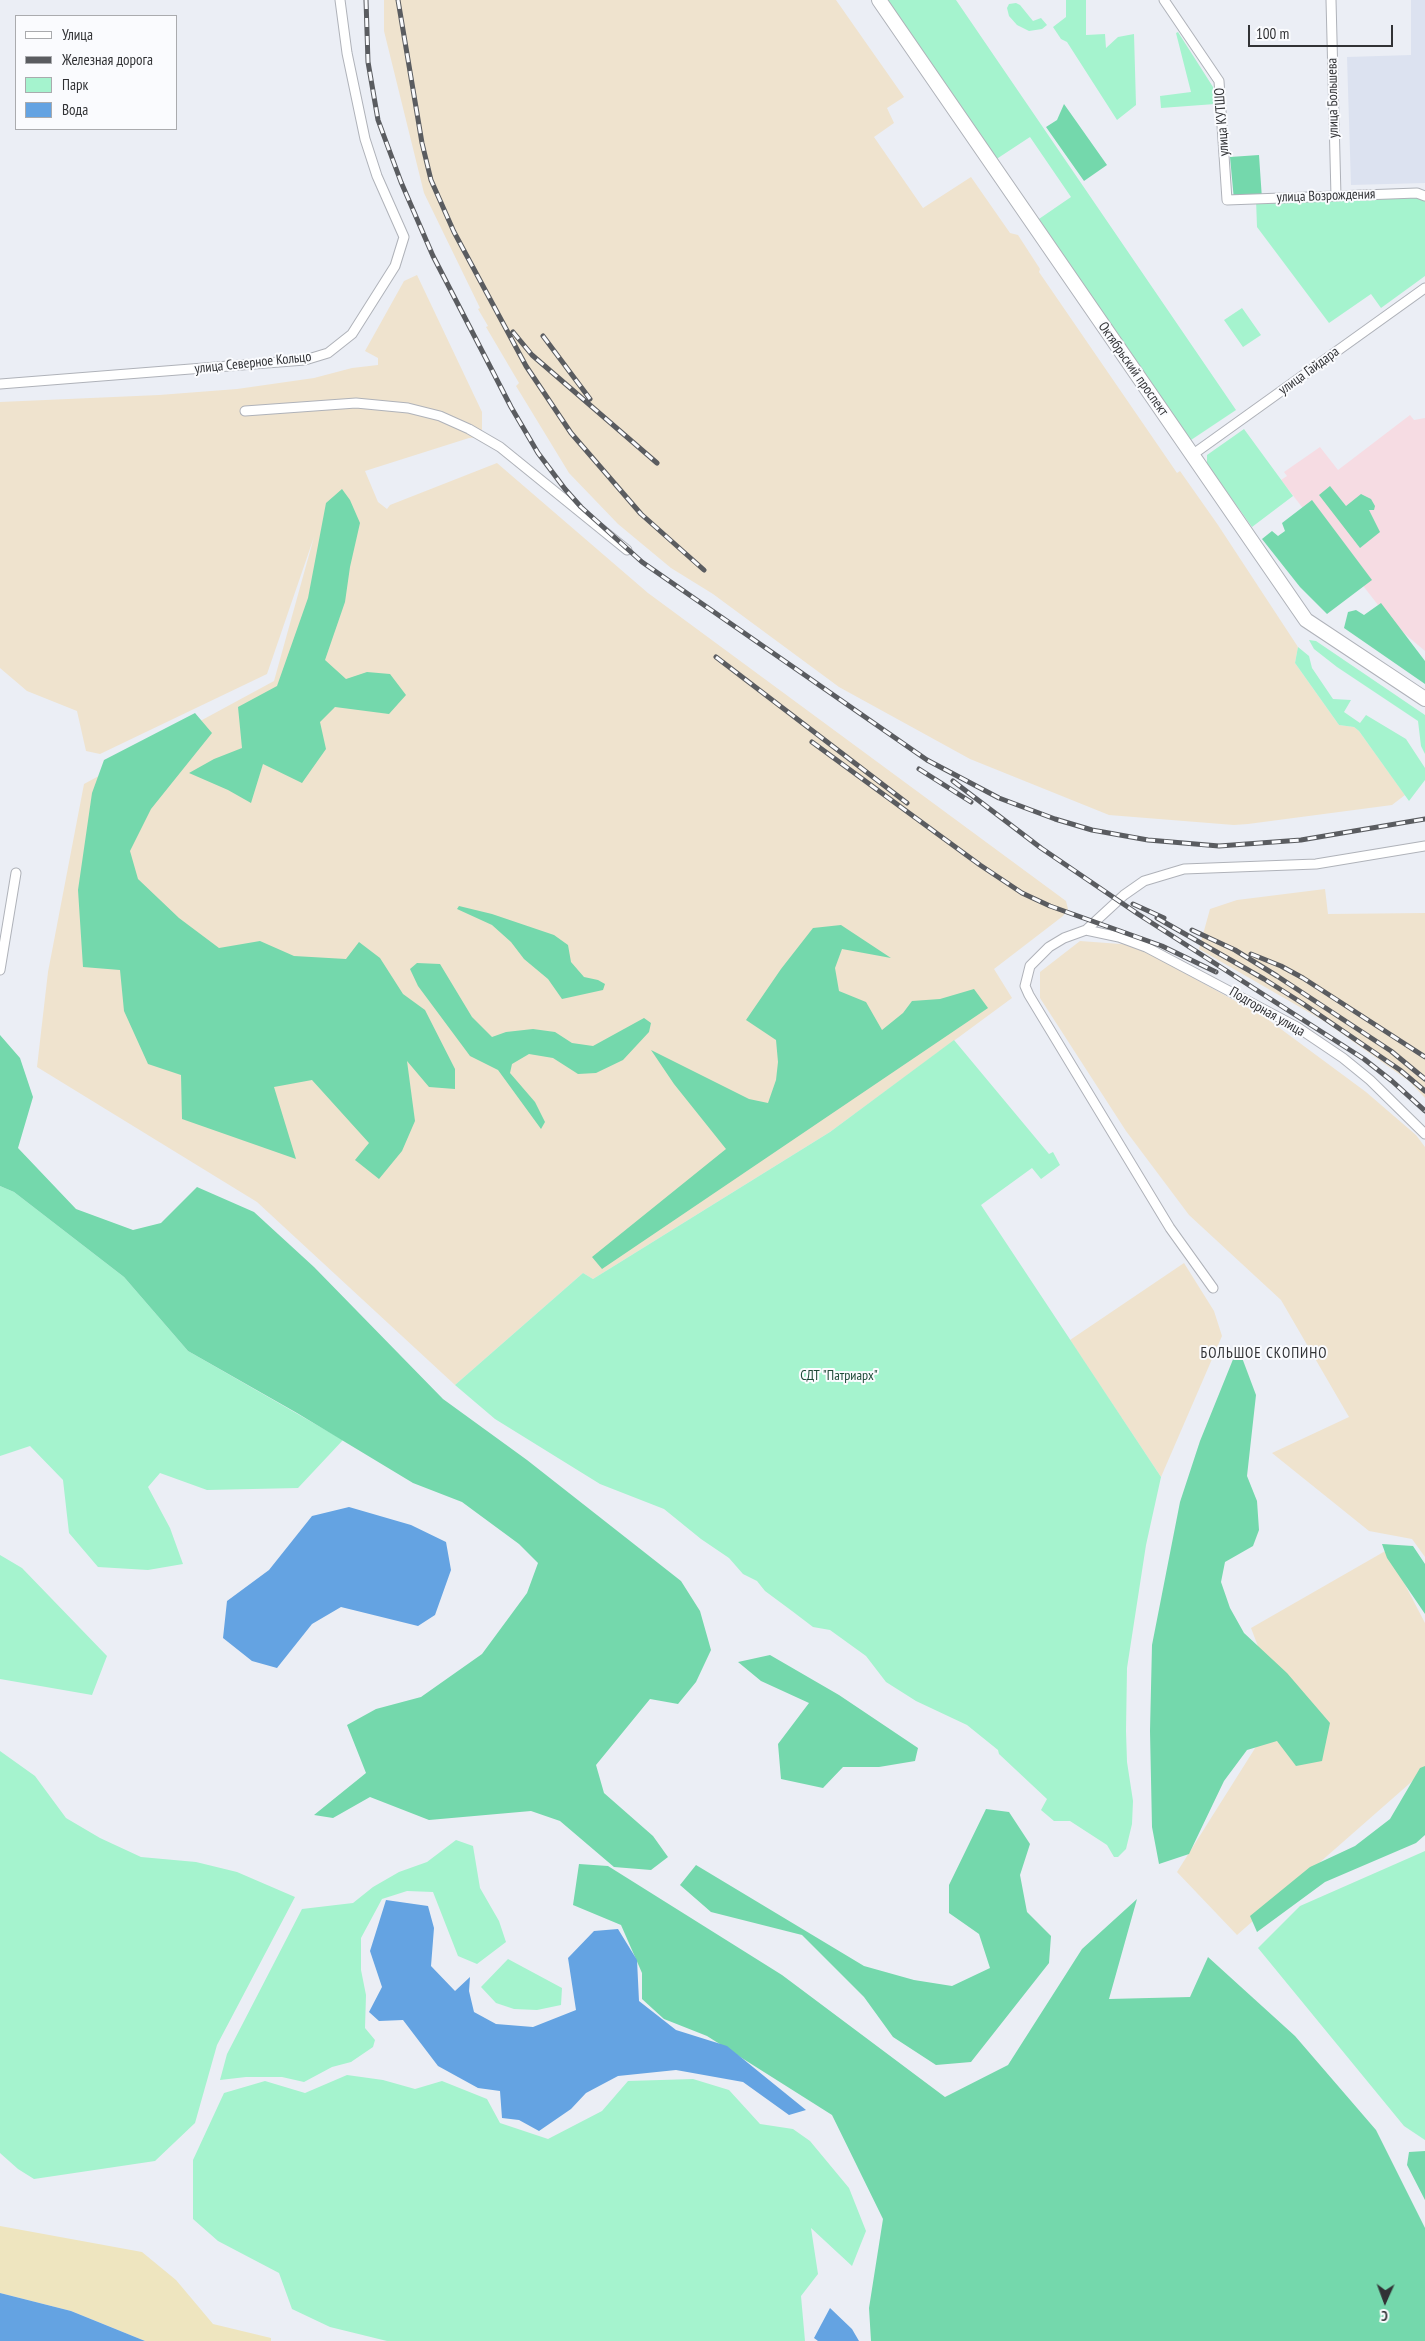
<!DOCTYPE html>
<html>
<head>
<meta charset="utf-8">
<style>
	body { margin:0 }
	#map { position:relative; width:1425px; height:2341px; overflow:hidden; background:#ebeef5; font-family:"PT Sans Narrow",sans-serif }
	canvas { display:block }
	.legend { position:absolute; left:15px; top:15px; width:162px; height:115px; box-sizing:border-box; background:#fafbfe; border:1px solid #aaabae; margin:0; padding:6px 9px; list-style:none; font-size:15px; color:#313235 }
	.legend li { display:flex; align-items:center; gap:10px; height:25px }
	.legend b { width:25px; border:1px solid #aaabae }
	.north { position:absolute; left:1360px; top:2276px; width:50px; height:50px; -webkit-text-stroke:4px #fafbfe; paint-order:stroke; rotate:182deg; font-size:14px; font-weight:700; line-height:20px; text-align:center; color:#313235 }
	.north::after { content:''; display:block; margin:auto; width:18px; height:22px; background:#313235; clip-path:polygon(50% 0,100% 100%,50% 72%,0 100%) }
	.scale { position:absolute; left:1248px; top:25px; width:145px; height:22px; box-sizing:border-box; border:2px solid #313235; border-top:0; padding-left:6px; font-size:15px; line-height:18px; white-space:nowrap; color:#313235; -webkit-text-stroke:4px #fafbfe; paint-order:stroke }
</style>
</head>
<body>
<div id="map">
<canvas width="1425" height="2341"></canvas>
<ul class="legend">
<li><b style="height:6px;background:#fff"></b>Улица</li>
<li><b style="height:6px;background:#5a5c60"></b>Железная дорога</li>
<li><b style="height:14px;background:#a5f3ce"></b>Парк</li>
<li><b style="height:14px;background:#64a3e2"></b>Вода</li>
</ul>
<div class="north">С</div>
<div class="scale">100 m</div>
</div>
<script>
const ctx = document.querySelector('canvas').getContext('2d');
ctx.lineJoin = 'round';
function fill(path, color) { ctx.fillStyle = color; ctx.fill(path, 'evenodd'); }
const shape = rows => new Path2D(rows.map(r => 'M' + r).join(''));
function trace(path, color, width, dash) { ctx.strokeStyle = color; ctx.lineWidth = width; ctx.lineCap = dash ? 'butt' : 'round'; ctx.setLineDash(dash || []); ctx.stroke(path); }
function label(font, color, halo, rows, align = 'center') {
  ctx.font = font + ' "PT Sans Narrow",sans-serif'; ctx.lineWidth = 4; ctx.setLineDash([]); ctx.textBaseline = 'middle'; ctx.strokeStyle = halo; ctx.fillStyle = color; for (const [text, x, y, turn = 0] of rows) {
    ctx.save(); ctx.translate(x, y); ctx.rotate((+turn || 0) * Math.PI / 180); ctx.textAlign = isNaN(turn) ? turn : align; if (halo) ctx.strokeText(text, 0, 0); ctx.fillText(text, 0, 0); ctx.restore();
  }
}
fill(shape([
	[1411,0,1425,0,1425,183,1351,185,1347,57,1411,55]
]), '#dce2f0');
fill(shape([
	[384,0,836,0,904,97,887,108,894,123,874,137,923,208,971,177,1010,233,1018,235,1040,269,1039,272,1177,473,1180,471,1218,525,1298,647,1295,663,1339,725,1354,727,1359,731,1405,795,1392,805,1248,824,1234,825,1109,815,970,759,839,687,713,594,671,568,618,524,569,473,516,386,519,383,486,327,488,326,478,309,480,308,424,193,384,31],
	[417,275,482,412,482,437,469,438,365,471,378,502,387,509,390,505,497,463,648,593,1066,901,1068,909,1063,916,994,969,1012,998,830,1132,593,1279,583,1273,455,1385,257,1202,37,1067,48,972,84,784,274,681,314,537,267,674,100,754,86,751,77,711,27,691,0,668,0,402,159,395,237,389,314,378,352,368,378,365,378,358,365,351,404,281],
	[1325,889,1328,914,1425,913,1425,1098,1409,1081,1324,1021,1199,949,1210,909,1237,900],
	[1080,941,1134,945,1266,1018,1366,1092,1416,1135,1425,1147,1425,1557,1412,1539,1369,1531,1272,1453,1349,1417,1281,1300,1189,1215,1126,1131,1040,998,1040,972],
	[1184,1263,1214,1311,1222,1336,1161,1477,1070,1340],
	[1387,1550,1425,1623,1425,1770,1237,1935,1177,1872,1281,1707,1251,1628]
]), '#efe3ce');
fill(shape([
	[1410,415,1414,420,1425,418,1425,651,1392,623,1281,480,1287,476,1284,472,1320,447,1338,470]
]), '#f6dce3');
fill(shape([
	[884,0,956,0,1236,410,1188,442,1036,221,1071,197,1030,137,995,160],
	[1066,0,1086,0,1086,35,1105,34,1106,48,1118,37,1134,34,1136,105,1117,120,1067,42,1061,39,1053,27,1066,17],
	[1016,3,1020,5,1033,21,1041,18,1047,25,1042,29,1029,31,1017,25,1009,16,1007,8,1009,4],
	[1178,32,1213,87,1215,104,1161,108,1160,96,1191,92,1176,33],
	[1425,196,1425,276,1381,308,1371,294,1329,323,1257,227,1256,199],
	[1242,308,1261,335,1243,347,1224,320],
	[1244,429,1293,496,1252,527,1207,464,1207,455],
	[1309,640,1316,641,1425,715,1425,754,1421,746,1418,721,1337,667,1314,649],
	[1298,647,1309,656,1312,668,1333,699,1351,700,1344,712,1360,723,1366,715,1406,739,1425,768,1425,780,1409,801,1359,731,1354,727,1339,725,1295,663],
	[954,1040,1049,1154,1053,1152,1060,1165,1041,1179,1032,1168,981,1205,1161,1477,1146,1545,1127,1668,1126,1731,1127,1762,1133,1801,1132,1824,1126,1849,1118,1857,1114,1857,1107,1845,1070,1821,1054,1821,1041,1810,1047,1799,999,1754,998,1750,967,1725,916,1701,886,1682,866,1656,830,1630,813,1627,792,1611,765,1591,757,1581,743,1574,729,1558,701,1539,664,1509,600,1484,495,1419,455,1385,583,1273,593,1279,830,1132],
	[0,1186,14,1192,124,1277,188,1351,343,1440,298,1488,207,1490,160,1473,148,1487,170,1528,183,1564,148,1570,98,1567,69,1533,63,1480,30,1446,0,1456],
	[0,1555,22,1568,107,1656,92,1695,0,1679],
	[0,1751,35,1776,66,1818,100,1838,141,1857,196,1862,237,1872,295,1897,217,2045,195,2123,155,2161,34,2179,18,2169,0,2153],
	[456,1840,473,1846,480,1888,499,1921,506,1942,477,1964,458,1956,433,1892,407,1891,382,1899,361,1938,361,1970,366,1995,365,2028,375,2040,373,2047,351,2062,332,2067,304,2082,282,2077,246,2077,220,2080,227,2054,302,1909,353,1903,373,1887,399,1872,427,1862],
	[1425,1851,1425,2140,1404,2126,1258,1948,1300,1906],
	[508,1959,562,1988,561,2005,537,2010,514,2009,496,2003,481,1987],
	[347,2075,383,2080,415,2089,442,2081,487,2099,500,2123,548,2139,602,2111,628,2081,693,2079,729,2090,760,2124,793,2129,810,2141,849,2188,866,2231,852,2266,811,2228,818,2274,801,2296,805,2341,387,2341,330,2327,292,2309,279,2273,218,2241,193,2219,193,2160,224,2093,265,2081,305,2093]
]), '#a5f3ce');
fill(shape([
	[1064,104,1107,165,1084,181,1046,127,1057,120],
	[1259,155,1262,199,1234,200,1230,157],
	[1330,486,1346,506,1361,494,1371,499,1375,506,1374,510,1369,510,1380,532,1360,548,1319,495],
	[342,489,350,500,360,523,350,567,345,602,325,660,346,679,367,672,390,674,406,695,389,714,335,707,320,722,326,749,302,783,263,764,251,803,228,790,189,773,214,759,242,748,238,707,277,686,308,598,326,503],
	[1312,500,1372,580,1327,614,1300,587,1262,539,1272,531,1278,536,1285,531,1282,523],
	[1381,603,1425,661,1425,684,1344,628,1348,612,1356,610,1364,615],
	[195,713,212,733,151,809,130,851,138,879,179,918,219,948,260,941,294,956,346,959,359,942,380,958,403,994,425,1010,455,1069,455,1089,429,1087,407,1061,415,1121,402,1151,379,1179,355,1160,369,1143,312,1080,274,1087,296,1159,182,1119,181,1075,148,1064,124,1011,120,970,83,967,78,890,92,793,104,760],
	[459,906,492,914,554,935,568,945,571,962,584,977,598,980,605,984,603,990,562,999,548,979,524,959,511,942,492,925,457,909],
	[841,925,891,958,842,949,835,968,839,991,866,1002,882,1030,903,1013,912,1001,940,999,974,989,988,1008,602,1269,592,1257,726,1149,674,1084,651,1050,749,1099,768,1103,776,1080,778,1062,776,1040,746,1020,781,969,813,928],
	[417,963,440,964,472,1017,492,1037,506,1032,533,1029,555,1032,572,1043,593,1046,644,1018,651,1023,649,1032,623,1060,596,1073,578,1074,553,1058,529,1054,512,1064,510,1073,535,1102,545,1122,541,1129,498,1070,470,1056,418,986,410,969],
	[0,1035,20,1058,33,1097,18,1148,76,1209,133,1230,161,1223,197,1187,254,1212,314,1267,443,1399,527,1460,681,1581,700,1611,711,1650,696,1682,678,1704,650,1699,596,1765,604,1793,653,1836,668,1857,651,1870,614,1867,560,1821,531,1811,429,1820,370,1797,333,1818,314,1815,366,1773,347,1725,376,1709,421,1697,482,1654,527,1593,538,1563,519,1544,462,1502,413,1483,297,1413,188,1351,124,1277,14,1192,0,1186],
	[1238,1347,1256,1395,1247,1476,1257,1501,1259,1530,1253,1546,1225,1562,1221,1582,1230,1608,1244,1633,1287,1673,1330,1723,1322,1761,1296,1766,1277,1741,1247,1750,1224,1781,1189,1854,1159,1864,1152,1827,1150,1731,1152,1645,1180,1502,1200,1441],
	[1382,1544,1413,1546,1425,1564,1425,1614,1387,1558],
	[770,1655,839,1695,918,1748,915,1761,879,1767,843,1767,823,1788,781,1779,778,1744,809,1703,761,1681,738,1662],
	[1425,1766,1425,1835,1416,1843,1325,1882,1257,1932,1250,1916,1310,1867,1355,1846,1390,1819,1420,1768],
	[986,1809,1009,1812,1030,1844,1020,1875,1027,1912,1051,1936,1049,1963,971,2062,936,2065,893,2037,864,1997,802,1935,711,1912,680,1885,696,1865,864,1966,914,1980,952,1986,990,1968,979,1934,949,1913,949,1885],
	[579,1864,608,1866,782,1975,945,2097,1008,2065,1082,1949,1137,1899,1109,1999,1190,1997,1208,1957,1295,2036,1376,2130,1425,2228,1425,2341,871,2341,869,2308,883,2219,832,2115,707,2036,664,2019,642,1999,642,1973,621,1925,573,1905],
	[1425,2151,1425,2200,1407,2165,1409,2152]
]), '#74d8ac');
fill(shape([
	[0,2226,142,2252,176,2280,213,2324,271,2338,271,2341,145,2341,71,2311,0,2293]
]), '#eee5bf');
fill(shape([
	[349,1507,411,1525,446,1542,451,1570,435,1615,418,1626,341,1607,312,1624,277,1668,252,1661,223,1638,227,1601,269,1570,312,1516],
	[386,1900,428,1906,434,1928,431,1966,455,1991,470,1977,469,1991,474,2012,496,2024,533,2027,576,2010,568,1958,594,1931,618,1929,637,1960,639,2001,676,2030,727,2046,806,2110,789,2115,743,2082,676,2070,618,2076,586,2093,571,2109,539,2131,519,2120,502,2118,500,2091,478,2088,438,2066,403,2020,379,2021,369,2012,382,1987,370,1951],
	[0,2293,71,2311,145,2341,0,2341],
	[830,2308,852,2329,859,2341,818,2341,814,2338]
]), '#64a3e2');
const minor = shape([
	[1164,0,1219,81,1227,200,1417,193,1425,196],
	[1331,0,1336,196],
	[0,384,305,360,328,353,352,334,395,266,404,237,377,176,365,139,347,53,340,0],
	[245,411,356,403,408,408,440,416,469,429,500,447,627,550],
	[1192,455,1425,288],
	[1086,930,1119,937,1146,947,1297,1027,1343,1058,1370,1080,1425,1134],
	[0,970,16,873],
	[1213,1288,1170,1228,1029,995,1025,986,1030,966,1049,947,1064,938,1086,930,1124,895,1144,881,1184,869,1316,864,1425,846]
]);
const primary = shape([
	[879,0,1306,620,1425,699]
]);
trace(minor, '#afb2b9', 11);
trace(primary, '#afb2b9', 16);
trace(minor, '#fff', 9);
trace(primary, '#fff', 14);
const rail = shape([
	[366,0,368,62,378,120,401,182,433,256,511,407,538,453,565,489,581,507,642,562,927,760,999,798,1055,819,1092,830,1148,840,1219,846,1301,840,1425,819],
	[398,0,422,143,431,180,454,232,526,366,571,433,641,514,704,570],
	[513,332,532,355,657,463],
	[543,336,590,399],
	[716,657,907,803],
	[812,742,980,865,1022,893,1050,906,1162,946,1216,972],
	[919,769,971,802],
	[953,781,1041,848,1138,914,1364,1059,1392,1081,1425,1111],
	[1133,904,1164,918],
	[1157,918,1264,979,1302,1003,1400,1070,1425,1091],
	[1192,930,1235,950,1277,976,1391,1051,1425,1079],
	[1251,954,1281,966,1303,978,1425,1057]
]);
trace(rail, '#5a5c60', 5);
trace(rail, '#fafbfe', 3, [9]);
label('14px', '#313235', '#fafbfe', [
	["улица Большева",1333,98,-91],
	["улица КУТШО",1222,122,-94],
	["улица Возрождения",1326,196,-2],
	["улица Северное Кольцо",253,363,-6],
	["Октябрьский проспект",1133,369,55],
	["улица Гайдара",1309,371,-36],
	["Подгорная улица",1267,1012,30]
]);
label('14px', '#1e4937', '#fafbfe', [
	["СДТ \"Патриарх\"",839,1376]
]);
ctx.letterSpacing = '1px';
label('15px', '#313235', '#fafbfe', [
	["БОЛЬШОЕ СКОПИНО",1264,1354]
]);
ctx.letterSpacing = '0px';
</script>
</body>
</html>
